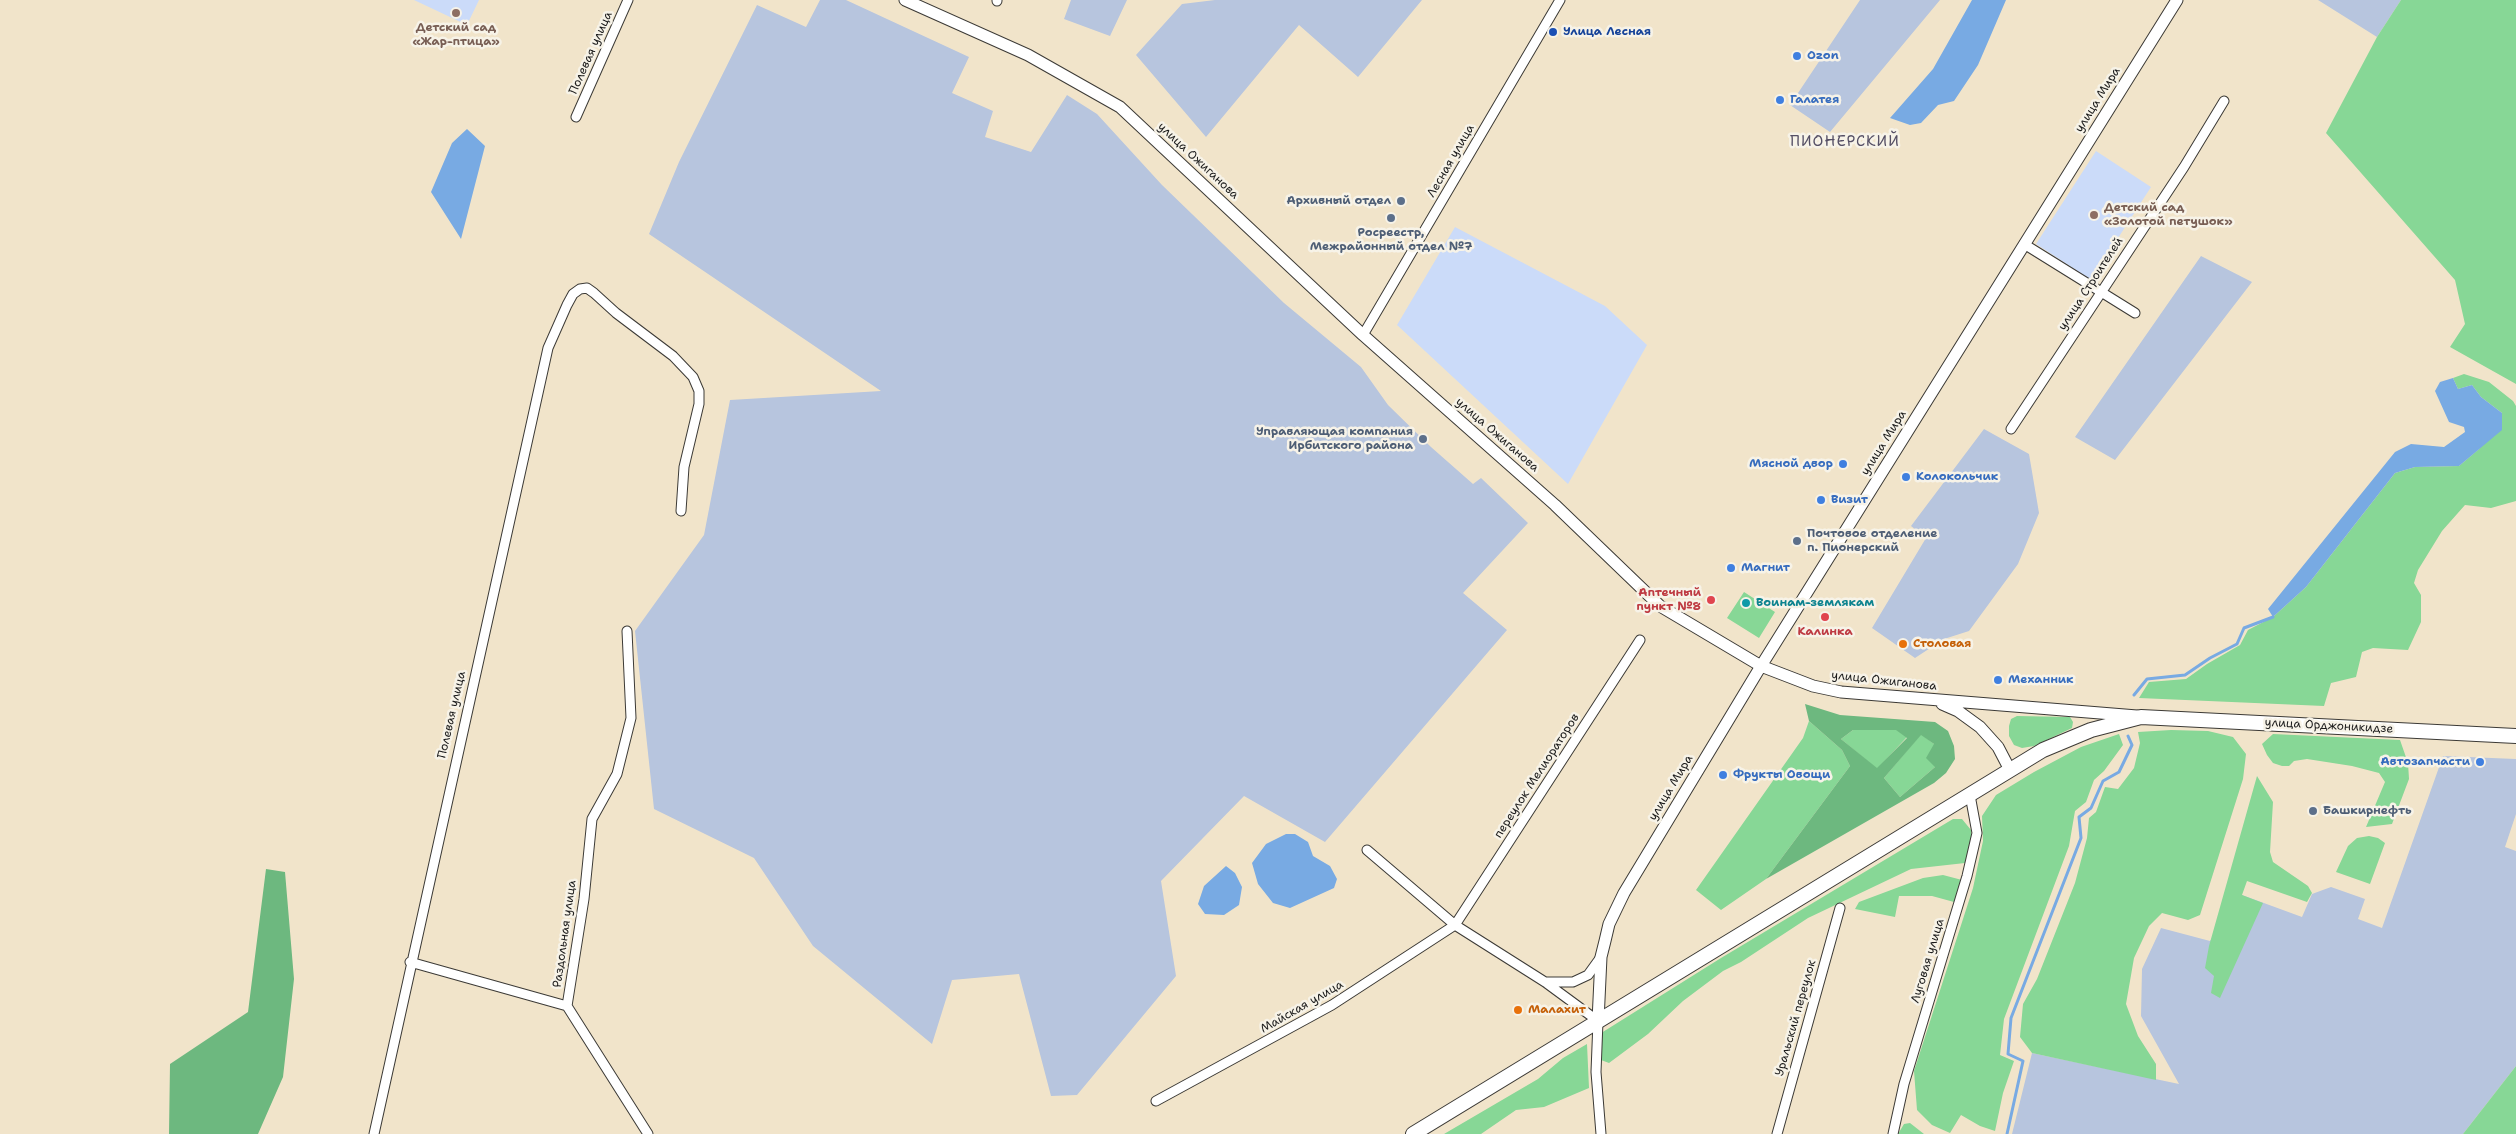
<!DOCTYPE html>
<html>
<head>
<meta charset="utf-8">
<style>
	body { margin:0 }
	canvas { display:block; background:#f1e4ca }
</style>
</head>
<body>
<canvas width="2516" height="1134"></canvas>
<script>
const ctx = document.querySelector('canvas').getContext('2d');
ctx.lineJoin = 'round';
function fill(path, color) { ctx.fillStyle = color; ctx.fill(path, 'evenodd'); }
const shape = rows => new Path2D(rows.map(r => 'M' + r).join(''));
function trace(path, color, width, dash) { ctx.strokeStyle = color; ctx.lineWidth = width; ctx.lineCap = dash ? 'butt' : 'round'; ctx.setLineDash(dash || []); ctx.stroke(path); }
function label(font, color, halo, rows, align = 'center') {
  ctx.font = font + ' "Shantell Sans",sans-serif'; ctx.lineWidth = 5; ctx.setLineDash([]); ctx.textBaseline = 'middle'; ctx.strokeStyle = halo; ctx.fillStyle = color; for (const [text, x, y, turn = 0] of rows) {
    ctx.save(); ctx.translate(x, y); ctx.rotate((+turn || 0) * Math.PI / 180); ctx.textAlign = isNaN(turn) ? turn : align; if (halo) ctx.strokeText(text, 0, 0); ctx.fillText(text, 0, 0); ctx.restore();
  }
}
fill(shape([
	[414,0,479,0,467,25],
	[2096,151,2151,187,2091,280,2036,244],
	[1455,227,1605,306,1647,345,1568,484,1397,325]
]), '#cbdbf9');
fill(shape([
	[820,0,846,0,969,57,952,93,993,111,985,137,1031,152,1067,95,1097,114,1162,185,1284,303,1361,367,1388,405,1431,447,1473,484,1481,478,1528,523,1463,593,1507,630,1325,842,1244,796,1161,881,1176,976,1077,1095,1051,1096,1019,974,952,980,932,1044,813,946,754,858,654,809,635,631,704,535,730,400,881,391,649,234,679,162,757,5,806,27],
	[1071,0,1127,0,1110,36,1064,19],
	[1215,0,1422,0,1358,77,1299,25,1206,137,1136,55,1182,4],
	[1860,0,1940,0,1830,132,1790,105],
	[2318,0,2401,0,2377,37],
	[2201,256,2252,282,2115,460,2075,437],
	[1984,429,2029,454,2039,513,2018,564,1969,631,1944,639,1915,658,1872,628,1926,538,1911,526],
	[2443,756,2516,759,2516,814,2505,847,2516,851,2516,1066,2463,1134,2012,1134,2032,1053,2179,1084,2141,1016,2142,969,2161,928,2210,941,2242,895,2302,917,2312,894,2331,887,2365,899,2358,919,2382,928]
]), '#b7c5de');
fill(shape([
	[2401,0,2516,0,2516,384,2450,347,2465,324,2455,280,2326,133,2377,37],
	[2464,374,2489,382,2513,401,2516,406,2516,501,2491,508,2465,505,2442,531,2418,570,2414,583,2421,595,2421,622,2408,650,2373,648,2362,652,2356,677,2331,683,2324,706,2139,698,2149,682,2186,679,2207,664,2240,645,2248,630,2273,617,2306,587,2395,473,2415,467,2459,466,2479,449,2502,413,2481,397,2472,385,2458,389,2453,378],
	[1744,592,1775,612,1759,638,1727,618],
	[2017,716,2070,717,2073,722,2072,728,2034,746,2022,748,2014,745,2009,736,2009,726,2011,719],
	[1809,721,1842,750,1850,766,1766,879,1721,910,1696,890,1803,738],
	[1896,729,1907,737,1877,769,1841,739,1853,730],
	[2171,730,2208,731,2233,737,2246,754,2243,779,2200,915,2188,920,2162,913,2149,926,2134,958,2126,1004,2138,1036,2156,1064,2156,1080,2032,1053,2020,1037,2023,1004,2037,979,2075,883,2087,838,2089,818,2096,812,2105,787,2118,789,2134,768,2140,743,2138,732],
	[1921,734,1934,744,1935,767,1900,797,1884,778],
	[2119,734,2123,745,2104,771,2094,780,2086,802,2075,811,2069,846,2004,1019,2000,1055,2014,1061,2003,1093,1995,1131,1980,1126,1961,1115,1950,1133,1932,1125,1917,1110,1914,1071,1973,888,1983,841,1982,816,1996,795,2034,772,2081,747],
	[2273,734,2400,740,2408,763,2409,779,2392,824,2366,827,2385,782,2379,773,2352,766,2307,759,2294,761,2289,766,2282,766,2273,763,2267,755,2262,744],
	[2257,776,2273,802,2270,852,2273,862,2308,886,2312,893,2307,902,2247,881,2242,895,2263,903,2220,998,2211,993,2214,976,2205,968,2209,946],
	[1953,819,1962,819,1971,830,1972,848,1965,863,1911,869,1808,918,1741,962,1723,971,1683,1001,1648,1034,1609,1063,1601,1060,1598,1035,1721,958],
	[2369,836,2378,838,2385,843,2370,884,2336,872,2348,846,2357,838],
	[1943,875,1962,880,1954,902,1932,896,1899,896,1895,917,1855,909,1859,902,1923,878],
	[1587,1044,1589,1088,1544,1107,1516,1110,1481,1134,1444,1134,1538,1079,1563,1058],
	[2516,1066,2516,1134,2463,1134],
	[1910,1123,1924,1134,1898,1134,1904,1124]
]), '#87d796');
fill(shape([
	[1805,704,1840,715,1935,722,1948,731,1954,746,1955,759,1946,773,1934,783,1766,879,1850,766,1842,750,1809,721],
	[1896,730,1907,738,1877,768,1841,739,1853,730],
	[1921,735,1934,744,1926,758,1935,767,1900,797,1884,778],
	[266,869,285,872,294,979,283,1077,258,1134,169,1134,170,1064,248,1012]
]), '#6db87f');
fill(shape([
	[1972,0,2006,0,1978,65,1954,101,1938,105,1921,123,1910,125,1890,118,1933,69],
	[467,129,485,146,461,239,431,192,452,143],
	[2453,378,2458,389,2472,385,2481,397,2502,413,2502,430,2459,466,2415,467,2395,473,2306,587,2273,617,2268,609,2395,452,2411,444,2444,447,2465,432,2464,427,2449,422,2435,391,2440,382],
	[1286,834,1295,834,1308,842,1313,856,1330,866,1337,879,1334,888,1290,908,1273,903,1258,884,1252,863,1266,844],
	[1226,866,1235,873,1242,887,1239,905,1224,915,1205,914,1198,904,1204,886]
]), '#78aae3');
trace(shape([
	[2134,695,2147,679,2185,675,2210,658,2237,644,2244,628,2273,617],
	[2007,1134,2023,1061,2008,1054,2011,1018,2081,838,2079,817,2091,808,2103,781,2119,772,2132,745,2128,736]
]), '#78aae3', 3);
const minor = shape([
	[997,1,997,0],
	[576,117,628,0],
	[2024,244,2135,313],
	[1363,335,1560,0],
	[2011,429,2184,167,2224,101],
	[627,631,631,718,617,774,592,819,584,899,567,1006,648,1134],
	[1367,850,1455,925,1545,982,1598,1021,1596,1072,1601,1134],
	[410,962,567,1006],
	[1545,982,1573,982,1588,975,1601,957],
	[1156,1101,1332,1005,1455,925,1640,640],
	[374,1134,548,348,567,305,573,294,580,289,587,288,594,293,616,313,673,356,693,377,699,391,699,404,684,467,681,511],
	[1777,1134,1840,908],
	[1893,1134,1904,1084,1967,876,1977,833,1970,795]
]);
const tertiary = shape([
	[905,0,1028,55,1120,107,1363,335,1555,505,1660,606,1761,666,1813,686,1841,692,2137,716],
	[1942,704,1958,711,1980,727,1998,747,2010,770],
	[1598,1021,1601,957,1605,941,1609,924,1624,893,1761,666,2177,0]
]);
const primary = shape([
	[1413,1134,2043,750,2091,730,2141,717,2516,736]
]);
trace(minor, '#3c3a36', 11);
trace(tertiary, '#3c3a36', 13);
trace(primary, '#3c3a36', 16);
trace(minor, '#fff', 9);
trace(tertiary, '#fff', 11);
trace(primary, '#fff', 14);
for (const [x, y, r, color] of [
	[456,13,5,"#8d6e63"],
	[1553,32,5,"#1a4fb4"],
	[1797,56,5,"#3f7fe0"],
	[1780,100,5,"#3f7fe0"],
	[1401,201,5,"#5c6f8a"],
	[2094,215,5,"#8d6e63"],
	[1391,218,5,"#5c6f8a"],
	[1423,439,5,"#5c6f8a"],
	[1843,464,5,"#3f7fe0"],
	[1906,477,5,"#3f7fe0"],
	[1821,500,5,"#3f7fe0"],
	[1797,541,5,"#5c6f8a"],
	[1731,568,5,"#3f7fe0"],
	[1711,600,5,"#e0444e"],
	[1746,603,5,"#0f9aa8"],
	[1825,617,5,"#e0444e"],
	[1903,644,5,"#e8710a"],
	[1998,680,5,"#3f7fe0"],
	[2480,762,5,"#3f7fe0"],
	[1723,775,5,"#3f7fe0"],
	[2313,811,5,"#5c6f8a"],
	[1518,1010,5,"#e8710a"]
]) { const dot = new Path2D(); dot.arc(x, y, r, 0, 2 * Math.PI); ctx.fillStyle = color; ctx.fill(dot); trace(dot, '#f7f3e8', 2); }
label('bold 12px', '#785e54', '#f7f3e8', [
	["Детский сад",456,28],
	["«Жар-птица»",456,42],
	["Детский сад",2104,208,"left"],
	["«Золотой петушок»",2104,222,"left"]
]);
label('bold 12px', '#164399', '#f7f3e8', [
	["Улица Лесная",1563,32]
], 'left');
label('12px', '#1c1c1c', '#f7f3e8', [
	["Полевая улица",591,53,-66],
	["улица Мира",2098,100,-58],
	["улица Ожиганова",1198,161,43],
	["Лесная улица",1451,161,-60],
	["улица Строителей",2091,284,-57],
	["улица Ожиганова",1497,435,41],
	["улица Мира",1884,443,-58],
	["улица Ожиганова",1884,681,6],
	["Полевая улица",452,715,-77],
	["улица Орджоникидзе",2329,726,3],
	["переулок Мелиораторов",1537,776,-57],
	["улица Мира",1671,788,-59],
	["Раздольная улица",565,934,-82],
	["Луговая улица",1928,961,-73],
	["Майская улица",1302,1007,-30],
	["Уральский переулок",1796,1018,-74]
]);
label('bold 12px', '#366cbe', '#f7f3e8', [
	["Ozon",1807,56],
	["Галатея",1790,100],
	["Мясной двор",1833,464,"right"],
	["Колокольчик",1916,477],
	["Визит",1831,500],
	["Магнит",1741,568],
	["Механник",2008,680],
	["Автозапчасти",2470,762,"right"],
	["Фрукты Овощи",1733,775]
], 'left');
label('bold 12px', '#4e5e75', '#f7f3e8', [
	["Архивный отдел",1391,201],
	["Росреестр,",1391,233,"center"],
	["Межрайонный отдел №7",1391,247,"center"],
	["Управляющая компания",1413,432],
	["Ирбитского района",1413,446],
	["Почтовое отделение",1807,534,"left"],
	["п. Пионерский",1807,548,"left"],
	["Башкирнефть",2323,811,"left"]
], 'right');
label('bold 12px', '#be3a42', '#f7f3e8', [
	["Аптечный",1701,593],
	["пункт №8",1701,607],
	["Калинка",1825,632,"center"]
], 'right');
label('bold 12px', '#0d838f', '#f7f3e8', [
	["Воинам-землякам",1756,603]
], 'left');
label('bold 12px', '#c56008', '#f7f3e8', [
	["Столовая",1913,644],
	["Малахит",1528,1010]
], 'left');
ctx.letterSpacing = '1px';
label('15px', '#565065', '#f7f3e8', [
	["ПИОНЕРСКИЙ",1845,142]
]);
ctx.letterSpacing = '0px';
</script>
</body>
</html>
